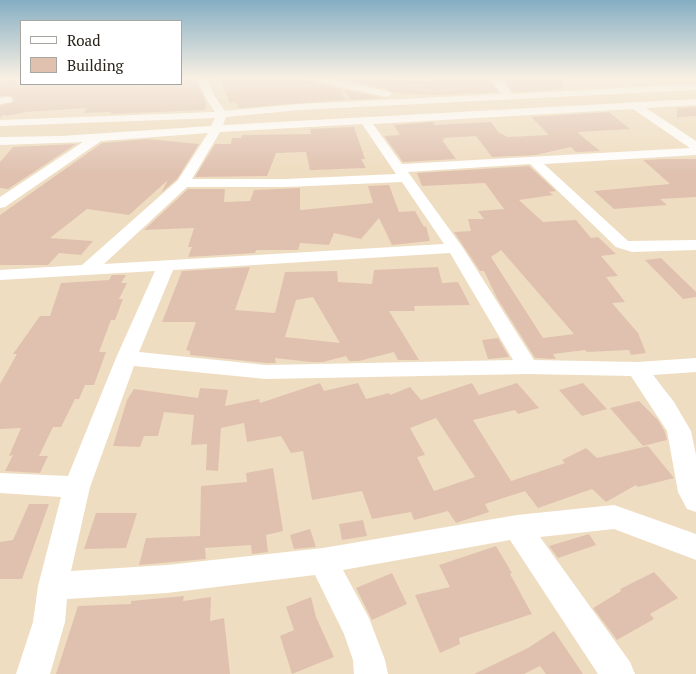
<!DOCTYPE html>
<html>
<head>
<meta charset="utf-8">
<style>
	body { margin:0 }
	#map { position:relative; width:696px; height:674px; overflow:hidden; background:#efddc1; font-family:"PT Serif",serif }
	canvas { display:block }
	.legend { position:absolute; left:20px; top:20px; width:162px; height:65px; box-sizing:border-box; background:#fff; border:1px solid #a9a7a2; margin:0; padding:6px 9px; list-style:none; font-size:15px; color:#282217 }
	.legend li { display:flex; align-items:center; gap:10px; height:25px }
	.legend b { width:25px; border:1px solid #a9a7a2 }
</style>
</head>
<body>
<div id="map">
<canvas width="696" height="674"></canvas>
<ul class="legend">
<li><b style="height:6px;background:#fff"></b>Road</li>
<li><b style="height:14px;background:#e0c1b0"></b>Building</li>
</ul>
</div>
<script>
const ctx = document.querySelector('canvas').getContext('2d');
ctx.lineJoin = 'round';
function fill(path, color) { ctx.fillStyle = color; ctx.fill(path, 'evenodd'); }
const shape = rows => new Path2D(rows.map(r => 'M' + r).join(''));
fill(shape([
	[181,78,196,78,206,101,205,110,110,114,112,112,83,113,87,108,26,112,6,116,4,114,0,118,0,106,14,102,12,96,0,96,0,84,10,81,16,80,15,84,133,84,132,86,181,84],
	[219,78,299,78,341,89,345,100,239,108,236,102,230,103],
	[332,78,437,81,437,78,488,78,498,92,437,95,394,93,387,89],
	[502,78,563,78,563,89,513,92],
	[342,89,383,98,351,100],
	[696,107,696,116,677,117,677,108],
	[609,112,630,129,577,132,600,151,576,152,571,147,535,155,492,157,476,136,443,138,445,140,442,140,456,159,403,162,384,136,400,135,394,125,433,122,435,125,491,122,499,133,508,137,549,135,531,117],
	[354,127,365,159,361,159,366,168,310,170,306,152,276,153,267,176,195,177,215,144,231,144,232,138,241,138,242,135,311,134,310,129],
	[148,139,199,144,177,179,161,193,168,180,129,215,87,209,50,238,93,241,81,255,59,253,48,265,0,265,0,215,102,143],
	[76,144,8,189,0,188,0,162,13,147],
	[663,159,696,159,696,197,660,199,667,205,614,209,594,191,670,184,643,160],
	[529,166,556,191,549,192,553,195,519,200,543,222,576,220,591,238,598,237,616,254,601,256,618,276,606,277,625,302,612,303,638,333,646,353,631,355,629,350,587,352,585,350,553,354,556,359,535,358,497,298,484,271,480,271,454,232,471,231,468,219,484,219,478,211,504,209,485,183,422,186,417,173],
	[501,250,574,334,543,338,491,257],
	[389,185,399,212,415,211,424,227,426,226,430,241,392,245,379,218,361,239,334,233,329,245,300,243,298,250,256,250,255,253,188,257,192,247,188,247,194,228,144,230,188,189,225,189,224,202,250,201,254,190,300,188,300,210,373,203,368,186],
	[661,258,696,292,696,297,683,299,645,260],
	[250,267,235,310,275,313,285,272,337,271,338,282,372,284,374,270,438,267,442,283,458,282,470,305,414,306,415,311,389,311,419,360,398,360,394,352,359,361,349,361,346,356,323,362,311,362,275,358,276,363,266,363,190,355,190,351,186,350,196,322,162,322,182,271],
	[313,297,340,343,285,337,296,300],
	[112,275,126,275,121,283,127,283,119,299,123,299,115,320,111,320,99,352,106,352,94,385,85,385,79,399,75,399,61,427,53,427,39,456,48,456,40,473,5,471,13,455,9,456,21,428,0,429,0,384,17,354,13,354,40,316,50,316,61,283,109,280],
	[498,338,509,357,488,359,482,340],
	[320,383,324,391,358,383,366,399,389,393,390,395,410,387,421,400,472,383,479,395,517,383,539,408,518,414,515,410,473,420,511,481,565,463,562,460,586,448,597,458,648,446,674,478,638,487,636,485,606,502,592,489,538,508,525,491,485,504,489,512,456,523,448,511,414,520,411,512,372,519,362,491,312,500,303,451,291,453,281,436,247,442,244,423,221,428,218,471,206,470,207,444,191,445,194,415,164,412,158,436,144,436,140,447,113,446,127,400,134,389,198,398,200,388,228,390,225,406,259,399,260,403],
	[436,418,475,477,434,491,417,457,425,455,410,428],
	[583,383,607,409,582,416,559,390],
	[639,401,658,420,665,432,667,440,643,446,610,408],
	[273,468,283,531,266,535,268,552,252,554,251,545,205,548,206,559,139,565,146,538,200,536,201,486,247,482,246,473],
	[29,504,49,504,22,579,0,579,0,542,13,540],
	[96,513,137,513,126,548,84,549],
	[363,520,367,536,342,540,339,524],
	[310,529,316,547,294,549,290,535],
	[589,534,596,545,558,558,549,546],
	[496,546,512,573,510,574,532,614,459,638,460,644,440,653,415,595,450,587,439,565],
	[654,572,678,598,650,614,654,619,617,640,593,608,621,591,620,589],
	[392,573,407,604,372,620,356,588],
	[184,596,183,601,211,597,210,621,224,618,230,674,56,674,78,606,131,604,131,601],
	[311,597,316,617,334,657,292,674,280,636,294,630,286,607],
	[554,631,583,674,546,674,540,666,524,674,474,674,528,648]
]), '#e0c1b0');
fill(shape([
	[0,78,13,78,0,82,0,78],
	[198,78,208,78,214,95,225,111,299,104,502,94,490,78,500,78,512,94,696,84,696,90,299,110,226,117,223,125,696,99,696,105,646,108,696,141,696,155,544,164,628,241,696,240,696,250,632,252,616,247,530,164,408,172,463,248,534,360,637,362,696,358,696,372,653,375,674,402,691,431,696,455,696,512,687,509,678,492,667,431,631,376,528,374,266,379,134,366,90,487,71,571,167,565,323,548,517,515,614,505,696,534,696,560,614,529,540,537,630,662,635,674,598,674,510,540,343,570,369,618,385,660,388,674,354,674,353,660,344,634,315,575,167,593,67,599,65,622,50,674,16,674,33,622,38,586,61,497,0,493,0,473,68,476,116,358,155,271,0,280,0,270,82,265,178,180,208,133,101,141,5,207,0,208,0,197,83,142,0,145,0,137,61,136,211,126,215,118,0,126,0,120,215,112,204,95,198,78],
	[633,109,690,148,402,164,373,124,633,109],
	[362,124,396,174,286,179,192,179,220,132,362,124],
	[402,182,444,244,104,264,187,187,286,187,402,182],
	[450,253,513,360,266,365,139,352,173,270,450,253],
	[301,78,322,78,387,91,392,94,387,97,301,78],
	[8,97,12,98,12,102,0,104,0,98,8,97]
]), '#fff');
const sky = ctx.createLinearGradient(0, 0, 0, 173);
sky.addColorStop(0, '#85aec3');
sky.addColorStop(0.45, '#f8f0e3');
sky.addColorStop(1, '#f8f0e300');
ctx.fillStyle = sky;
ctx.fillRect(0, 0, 696, 173);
</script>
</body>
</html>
